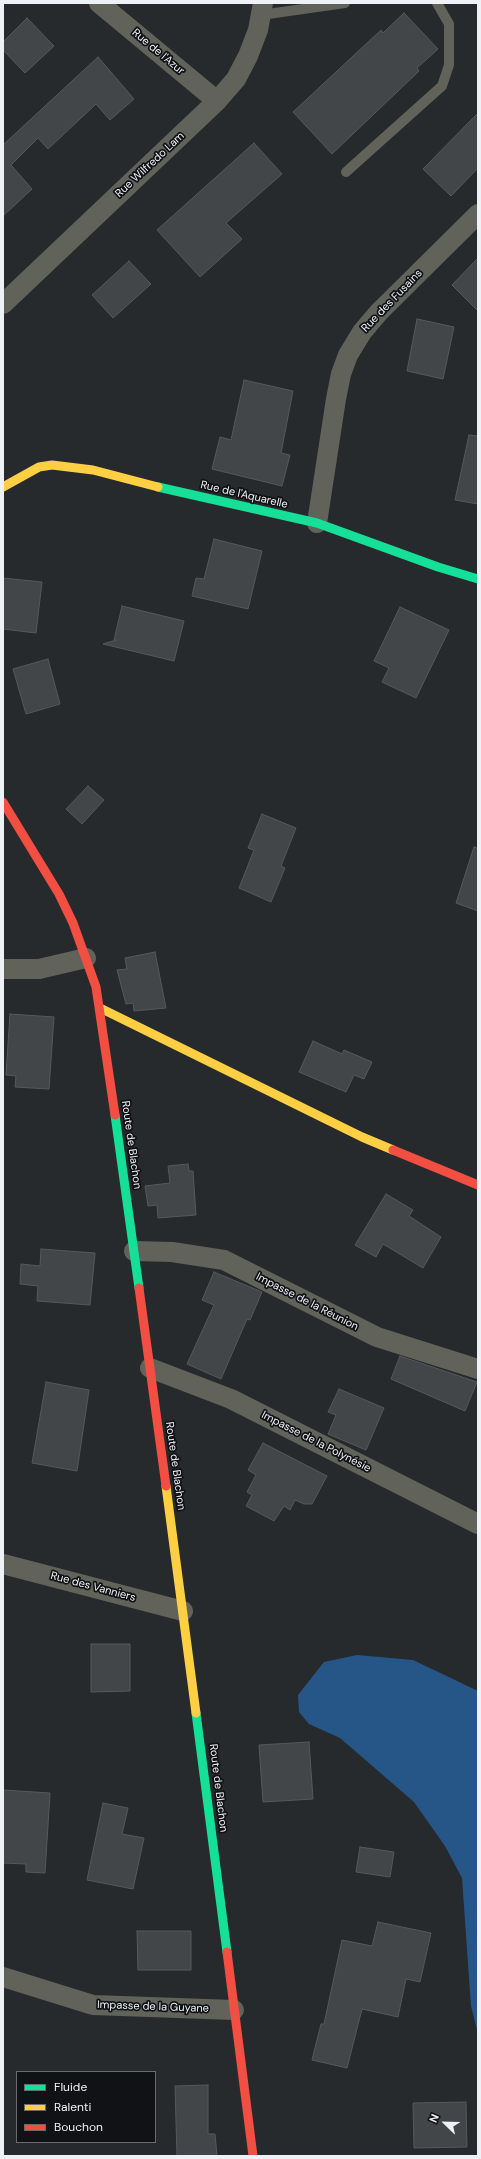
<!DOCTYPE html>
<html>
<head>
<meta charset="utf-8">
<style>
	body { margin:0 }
	#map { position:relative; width:481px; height:2159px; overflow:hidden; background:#272a2d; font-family:"DM Sans",sans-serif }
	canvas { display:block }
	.frame { position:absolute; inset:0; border:4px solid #eef2f6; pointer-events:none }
	.legend { position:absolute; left:16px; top:2071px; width:140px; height:72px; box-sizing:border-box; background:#101215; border:1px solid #696c6f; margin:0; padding:5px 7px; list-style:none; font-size:12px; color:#eef2f6 }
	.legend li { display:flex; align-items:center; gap:8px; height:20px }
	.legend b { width:20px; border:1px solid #696c6f }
	.north { position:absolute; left:425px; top:2103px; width:40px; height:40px; -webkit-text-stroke:3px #101215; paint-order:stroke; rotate:293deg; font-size:11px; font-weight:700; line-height:16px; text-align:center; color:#eef2f6 }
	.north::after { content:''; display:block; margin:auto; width:14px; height:18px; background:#eef2f6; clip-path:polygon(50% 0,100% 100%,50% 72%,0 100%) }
</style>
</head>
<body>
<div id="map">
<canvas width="481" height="2159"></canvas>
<div class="frame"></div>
<ul class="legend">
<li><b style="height:5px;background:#16e098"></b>Fluide</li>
<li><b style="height:5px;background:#ffcf43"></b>Ralenti</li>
<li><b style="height:5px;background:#f24e42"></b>Bouchon</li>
</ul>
<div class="north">N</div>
</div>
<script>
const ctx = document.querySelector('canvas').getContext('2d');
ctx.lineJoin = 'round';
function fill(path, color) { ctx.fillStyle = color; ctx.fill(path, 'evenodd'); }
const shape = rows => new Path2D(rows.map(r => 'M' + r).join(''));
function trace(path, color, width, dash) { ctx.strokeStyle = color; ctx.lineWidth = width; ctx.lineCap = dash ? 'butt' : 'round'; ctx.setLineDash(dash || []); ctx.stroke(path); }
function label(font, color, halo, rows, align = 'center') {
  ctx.font = font + ' "DM Sans",sans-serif'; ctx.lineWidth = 3.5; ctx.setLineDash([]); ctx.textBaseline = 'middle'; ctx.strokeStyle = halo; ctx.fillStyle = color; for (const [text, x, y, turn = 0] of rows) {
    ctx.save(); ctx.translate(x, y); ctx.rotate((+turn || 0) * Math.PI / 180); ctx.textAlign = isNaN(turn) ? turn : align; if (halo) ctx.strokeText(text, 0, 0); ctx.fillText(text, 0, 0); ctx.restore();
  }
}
fill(shape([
	[357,1655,413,1660,478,1691,478,2034,471,2006,462,1878,445,1846,414,1802,340,1738,309,1724,299,1712,298,1695,324,1662]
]), '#265688');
const building = shape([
	[404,13,438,49,417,68,419,71,332,154,293,112,381,30,383,33,404,13],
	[27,18,54,46,25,73,3,50,3,42,27,18],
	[98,57,134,99,110,120,96,104,48,149,38,138,11,165,32,189,3,216,3,145,98,57],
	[478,113,478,168,451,196,423,169,478,113],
	[254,143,282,174,226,223,242,239,200,277,157,230,254,143],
	[478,258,478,311,452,285,478,258],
	[129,261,151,284,113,318,92,295,129,261],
	[417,319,454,327,443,379,407,371,417,319],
	[244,380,293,391,281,453,290,455,282,486,212,469,220,437,231,440,244,380],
	[469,435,478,436,478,504,455,500,469,435],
	[214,539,262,551,248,609,192,596,196,578,204,579,214,539],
	[3,578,42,582,36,633,3,629,3,578],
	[122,606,184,621,174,661,103,644,116,640,114,640,122,606],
	[400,607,449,630,416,698,382,682,389,668,374,661,400,607],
	[48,659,60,704,26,714,13,669,48,659],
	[88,786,104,800,82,824,66,809,88,786],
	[262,814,296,828,281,866,285,868,271,902,239,888,254,850,248,848,262,814],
	[474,847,478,848,478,911,456,903,474,847],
	[155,952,166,1008,134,1011,133,1003,126,1004,117,970,127,969,125,958,155,952],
	[10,1014,54,1017,49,1089,15,1087,16,1076,6,1075,10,1014],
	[313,1041,342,1054,344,1050,372,1062,364,1079,354,1075,346,1092,299,1072,313,1041],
	[188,1164,189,1171,193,1171,196,1215,158,1218,157,1205,148,1206,145,1186,170,1183,168,1166,188,1164],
	[386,1194,413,1210,409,1216,441,1237,423,1268,383,1244,376,1257,355,1245,386,1194],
	[41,1249,95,1253,90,1305,37,1301,38,1286,20,1284,21,1264,40,1266,41,1249],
	[214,1272,262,1292,250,1320,247,1319,221,1379,187,1364,214,1305,202,1300,214,1272],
	[400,1356,477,1382,465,1411,391,1379,400,1356],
	[46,1382,89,1390,77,1471,32,1463,46,1382],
	[339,1389,384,1408,366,1450,328,1434,336,1415,328,1412,339,1389],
	[263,1443,327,1476,312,1504,304,1504,295,1500,290,1510,284,1506,274,1521,246,1506,252,1495,247,1492,256,1475,248,1470,263,1443],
	[91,1644,130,1644,130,1691,91,1692,91,1644],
	[309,1742,313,1799,263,1802,259,1745,309,1742],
	[3,1790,50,1793,45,1873,26,1872,26,1864,3,1863,3,1790],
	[103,1803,128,1808,122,1834,144,1838,133,1889,87,1880,103,1803],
	[360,1847,394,1852,390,1877,356,1872,360,1847],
	[378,1922,431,1933,420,1982,406,1979,398,2017,362,2009,347,2068,312,2060,321,2024,324,2024,342,1940,372,1946,378,1922],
	[137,1931,191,1931,191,1970,138,1970,137,1931],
	[208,2085,208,2134,215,2134,217,2156,177,2156,175,2086,208,2085],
	[466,2102,467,2147,414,2148,413,2103,466,2102]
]);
fill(building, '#434649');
trace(building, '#56595c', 1);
trace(shape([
	[261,15,345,3],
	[346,172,442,86,449,65,449,24,437,3]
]), '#61635a', 10);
trace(shape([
	[99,3,217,101],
	[3,304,217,101,236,79,248,56,258,30,263,3],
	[317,523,336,399,341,374,348,355,362,332,379,312,478,214],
	[3,969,39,969,86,958],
	[134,1251,172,1252,224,1260,377,1337,478,1369],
	[150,1368,231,1399,478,1524],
	[3,1564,183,1611],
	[3,1977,93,2005,234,2010]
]), '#61635a', 20);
trace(shape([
	[158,487,317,523,438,567,478,579],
	[115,1115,139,1288],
	[196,1713,227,1952]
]), '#16e098', 9);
trace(shape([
	[3,487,39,467,52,465,93,470,158,487],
	[100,1008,362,1137,393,1150],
	[166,1486,196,1713]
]), '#ffcf43', 9);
trace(shape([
	[3,802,59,894,73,923,96,987,115,1115],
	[393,1150,478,1185],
	[139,1288,166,1486],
	[227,1952,253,2156]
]), '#f24e42', 9);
label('11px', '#eef2f6', '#101215', [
	["Rue de l'Azur",158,52,40],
	["Rue Wilfredo Lam",150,165,-43],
	["Rue des Fusains",392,301,-46],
	["Rue de l'Aquarelle",244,495,13],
	["Route de Blachon",131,1145,82],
	["Impasse de la Réunion",307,1302,27],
	["Impasse de la Polynésie",316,1442,27],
	["Route de Blachon",175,1466,82],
	["Rue des Vanniers",93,1587,15],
	["Route de Blachon",218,1788,83],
	["Impasse de la Guyane",153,2007,2]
]);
</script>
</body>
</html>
